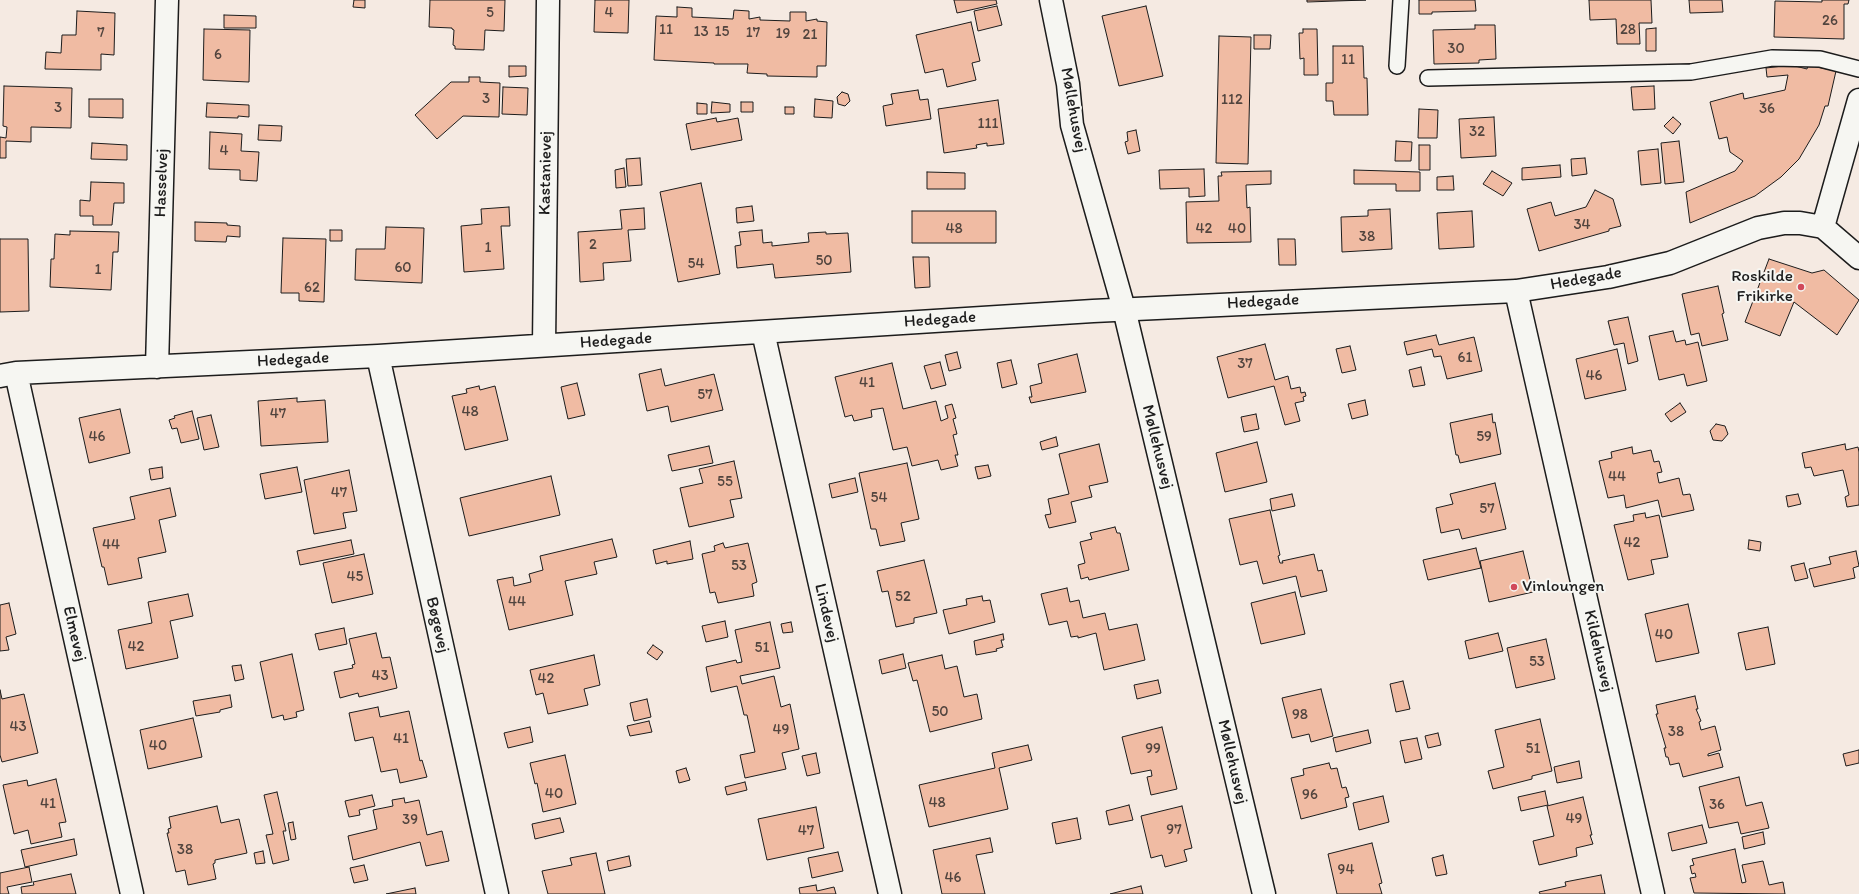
<!DOCTYPE html>
<html>
<head>
<meta charset="utf-8">
<style>
	body { margin:0 }
	canvas { display:block; background:#f5eae2 }
</style>
</head>
<body>
<canvas width="1859" height="894"></canvas>
<script>
const ctx = document.querySelector('canvas').getContext('2d');
ctx.lineJoin = 'round';
function fill(path, color) { ctx.fillStyle = color; ctx.fill(path, 'evenodd'); }
const shape = rows => new Path2D(rows.map(r => 'M' + r).join(''));
function trace(path, color, width, dash) { ctx.strokeStyle = color; ctx.lineWidth = width; ctx.lineCap = dash ? 'butt' : 'round'; ctx.setLineDash(dash || []); ctx.stroke(path); }
function label(font, color, halo, rows, align = 'center') {
  ctx.font = font + ' Itim,sans-serif'; ctx.lineWidth = 4; ctx.setLineDash([]); ctx.textBaseline = 'middle'; ctx.strokeStyle = halo; ctx.fillStyle = color; for (const [text, x, y, turn = 0] of rows) {
    ctx.save(); ctx.translate(x, y); ctx.rotate((+turn || 0) * Math.PI / 180); ctx.textAlign = isNaN(turn) ? turn : align; if (halo) ctx.strokeText(text, 0, 0); ctx.fillText(text, 0, 0); ctx.restore();
  }
}
const building = shape([
	[354,0,365,0,365,8,353,7,354,0],
	[430,0,505,0,504,31,485,30,484,50,455,49,455,46,453,45,454,30,452,29,452,28,429,27,430,0],
	[595,0,629,0,628,33,594,32,595,0],
	[954,0,996,0,997,4,957,13,954,0],
	[1307,0,1366,0,1307,2,1307,0],
	[1419,0,1475,0,1476,11,1432,12,1432,14,1419,14,1419,0],
	[1589,0,1651,0,1652,23,1639,23,1640,44,1617,44,1616,19,1590,20,1589,0],
	[1689,0,1722,0,1723,12,1690,13,1689,0],
	[1822,0,1849,0,1848,4,1844,4,1844,39,1774,37,1775,1,1822,2,1822,0],
	[997,6,1002,25,978,31,974,11,997,6],
	[1146,6,1163,76,1119,86,1102,16,1146,6],
	[677,7,692,8,692,17,733,19,734,10,749,11,749,19,760,17,760,20,790,21,790,12,806,12,806,21,817,19,817,21,827,22,826,66,817,66,817,77,767,76,767,74,747,73,748,64,714,64,714,63,654,60,656,16,677,17,677,7],
	[77,11,115,13,114,55,101,54,101,70,45,69,46,52,61,53,62,35,76,35,77,11],
	[224,15,256,16,256,28,224,28,224,15],
	[971,22,980,61,972,63,976,80,947,87,943,69,925,73,916,35,971,22],
	[1475,25,1495,25,1496,59,1479,60,1479,63,1434,64,1433,30,1475,29,1475,25],
	[1656,28,1656,51,1646,51,1646,29,1656,28],
	[204,29,250,30,249,82,203,80,204,29],
	[1303,29,1317,29,1318,75,1304,75,1304,58,1300,59,1299,33,1303,33,1303,29],
	[1254,35,1271,35,1270,49,1254,49,1254,35],
	[1219,36,1251,37,1248,164,1216,163,1219,36],
	[1333,46,1363,46,1364,78,1367,78,1368,115,1334,115,1333,101,1326,101,1326,83,1333,83,1333,46],
	[1791,65,1807,69,1808,65,1836,71,1828,106,1825,106,1819,125,1799,159,1781,177,1755,196,1690,223,1686,192,1735,171,1743,161,1730,152,1727,137,1719,139,1710,102,1743,93,1744,99,1785,90,1788,75,1767,77,1766,68,1791,65],
	[509,66,526,66,526,76,509,77,509,66],
	[469,77,480,77,480,82,500,83,499,117,463,116,437,139,415,115,451,82,469,82,469,77],
	[4,86,72,88,71,128,31,127,31,142,6,141,6,158,0,158,0,137,6,138,7,127,3,126,4,86],
	[1654,86,1655,109,1633,110,1631,87,1654,86],
	[503,87,528,88,527,115,502,114,503,87],
	[918,90,920,100,928,99,931,119,886,126,883,106,893,104,891,94,918,90],
	[842,92,848,94,850,101,845,106,838,104,837,97,842,92],
	[89,99,123,99,123,118,89,117,89,99],
	[815,99,833,101,832,118,814,117,815,99],
	[998,100,1004,144,987,146,987,143,976,145,977,148,944,153,938,109,998,100],
	[712,102,730,104,730,112,711,113,712,102],
	[741,102,753,102,753,112,741,112,741,102],
	[207,103,249,105,249,117,238,116,238,118,206,117,207,103],
	[697,103,707,104,707,114,697,114,697,103],
	[785,107,794,107,794,114,785,114,785,107],
	[1419,109,1438,110,1437,138,1418,138,1419,109],
	[1494,117,1496,156,1461,158,1459,119,1494,117],
	[1673,117,1681,124,1673,134,1664,126,1673,117],
	[716,118,717,122,738,118,742,140,691,150,686,124,716,118],
	[259,125,282,126,281,141,258,140,259,125],
	[1136,130,1140,151,1128,154,1125,142,1128,141,1127,132,1136,130],
	[210,132,242,134,241,151,259,152,257,181,240,180,240,170,209,169,210,132],
	[1396,141,1412,142,1411,161,1395,161,1396,141],
	[1679,141,1684,182,1665,184,1661,143,1679,141],
	[92,143,127,145,127,160,91,159,92,143],
	[1419,145,1430,145,1430,170,1419,170,1419,145],
	[1658,149,1661,183,1641,185,1638,151,1658,149],
	[640,158,642,185,628,186,626,159,640,158],
	[1585,158,1587,174,1572,176,1571,159,1585,158],
	[1560,165,1561,177,1522,180,1522,168,1560,165],
	[624,168,626,187,616,188,615,170,624,168],
	[1204,169,1205,196,1189,197,1189,188,1160,189,1159,170,1204,169],
	[1354,170,1420,172,1420,191,1396,191,1396,184,1354,184,1354,170],
	[1271,171,1271,184,1246,185,1247,208,1250,207,1251,242,1187,243,1186,202,1219,201,1218,176,1222,176,1221,172,1271,171],
	[1492,171,1512,183,1503,196,1483,184,1492,171],
	[927,172,965,173,965,189,927,189,927,172],
	[1453,176,1454,190,1437,190,1437,177,1453,176],
	[91,182,124,183,124,203,114,203,112,225,93,225,93,216,80,216,80,200,90,201,91,182],
	[701,183,720,274,678,282,660,192,701,183],
	[1595,190,1613,199,1621,226,1609,229,1609,231,1539,251,1527,209,1551,202,1555,216,1586,207,1595,190],
	[752,206,754,221,737,223,736,208,752,206],
	[509,207,510,226,501,226,504,269,464,272,461,226,482,224,481,209,509,207],
	[644,208,645,229,628,230,631,261,603,263,604,280,580,282,578,232,622,229,620,210,644,208],
	[1390,209,1392,249,1342,252,1341,217,1368,216,1368,210,1390,209],
	[912,211,996,211,996,243,912,243,912,211],
	[1472,211,1474,247,1439,249,1437,213,1472,211],
	[195,222,227,223,227,225,240,226,240,237,227,236,226,242,195,241,195,222],
	[386,227,424,228,422,283,355,280,356,249,385,249,386,227],
	[330,230,342,230,342,241,330,241,330,230],
	[762,230,763,243,772,242,772,246,809,242,808,233,826,232,826,234,848,233,851,272,775,278,773,264,737,268,735,246,741,245,739,232,762,230],
	[70,231,119,232,118,252,113,252,111,290,50,287,51,259,54,259,55,234,70,235,70,231],
	[283,238,326,239,324,302,299,301,299,293,281,293,283,238],
	[0,239,28,239,29,311,0,312,0,239],
	[1278,239,1295,239,1296,265,1279,265,1278,239],
	[913,257,929,257,930,287,915,288,913,257],
	[1769,259,1812,273,1824,270,1859,300,1837,335,1794,302,1780,336,1745,322,1769,259],
	[1718,286,1724,313,1722,314,1728,340,1702,346,1699,333,1691,335,1682,294,1718,286],
	[1628,317,1638,361,1628,364,1624,343,1614,345,1608,321,1628,317],
	[1673,331,1676,342,1685,340,1686,345,1698,342,1707,381,1687,386,1684,374,1659,380,1649,336,1673,331],
	[1436,335,1439,345,1474,337,1482,371,1447,379,1441,356,1434,357,1432,349,1407,355,1404,342,1436,335],
	[1265,344,1275,380,1288,376,1291,389,1300,387,1301,393,1305,392,1306,396,1303,397,1304,401,1295,403,1300,421,1285,425,1274,386,1228,398,1217,357,1265,344],
	[1350,346,1356,370,1342,373,1336,349,1350,346],
	[1617,349,1626,390,1585,399,1576,359,1617,349],
	[957,352,961,368,949,371,945,355,957,352],
	[1077,354,1086,392,1031,403,1029,397,1032,397,1030,386,1042,383,1038,364,1077,354],
	[1011,360,1017,384,1002,388,997,363,1011,360],
	[940,362,946,385,931,389,924,366,940,362],
	[892,363,903,409,936,401,941,421,948,418,945,406,952,404,956,418,953,419,957,434,953,435,958,455,955,455,958,466,941,470,938,460,912,466,907,447,893,450,883,408,871,410,872,417,854,421,852,415,845,417,835,377,892,363],
	[1421,367,1425,385,1413,387,1409,370,1421,367],
	[661,369,665,386,714,374,723,410,671,422,668,406,647,411,639,374,661,369],
	[577,383,585,415,568,419,561,387,577,383],
	[479,386,480,390,495,386,508,440,465,450,452,396,467,393,466,389,479,386],
	[297,398,297,402,325,400,328,442,261,446,258,401,297,398],
	[1365,400,1368,415,1352,419,1348,404,1365,400],
	[1680,403,1686,412,1671,422,1665,414,1680,403],
	[120,409,130,453,89,463,79,418,120,409],
	[192,411,199,439,181,443,177,428,172,429,169,420,175,418,174,416,192,411],
	[1256,414,1259,429,1244,432,1241,417,1256,414],
	[1492,414,1493,423,1495,422,1501,454,1460,463,1458,455,1456,455,1450,423,1492,414],
	[211,415,219,447,204,450,197,418,211,415],
	[1716,424,1725,426,1728,434,1722,441,1713,440,1710,431,1716,424],
	[1056,437,1058,446,1042,450,1040,442,1056,437],
	[1257,442,1267,482,1225,492,1216,453,1257,442],
	[1099,444,1108,482,1089,486,1092,497,1071,502,1076,522,1049,528,1045,515,1051,514,1048,499,1069,494,1059,454,1099,444],
	[1845,444,1846,450,1858,447,1859,452,1859,505,1847,507,1845,497,1849,495,1843,470,1814,476,1811,467,1805,468,1802,453,1845,444],
	[709,446,713,463,672,471,668,455,709,446],
	[1632,447,1633,454,1651,450,1654,462,1659,461,1662,472,1657,473,1659,483,1679,478,1683,495,1690,494,1694,510,1662,517,1658,500,1626,508,1624,495,1608,498,1599,461,1612,458,1611,452,1632,447],
	[734,461,742,498,730,500,734,517,689,527,680,488,703,483,699,469,734,461],
	[907,463,919,519,901,523,905,541,880,546,876,529,871,529,859,473,907,463],
	[988,465,991,476,978,479,975,467,988,465],
	[162,467,163,478,151,480,149,469,162,467],
	[297,467,302,492,265,499,260,474,297,467],
	[349,470,357,511,343,513,346,528,314,534,304,480,349,470],
	[551,476,560,515,469,536,460,498,551,476],
	[855,478,858,492,832,498,829,484,855,478],
	[1495,483,1506,529,1462,539,1459,529,1441,533,1436,508,1453,504,1450,494,1495,483],
	[170,488,176,516,159,520,166,552,138,558,142,578,108,585,104,567,102,567,93,528,135,519,130,497,170,488],
	[1292,494,1295,506,1272,511,1270,499,1292,494],
	[1798,494,1801,504,1788,507,1786,496,1798,494],
	[1270,510,1280,555,1278,556,1280,563,1283,563,1282,561,1314,554,1318,571,1322,570,1327,591,1301,597,1296,576,1263,584,1257,561,1240,565,1229,519,1270,510],
	[1645,513,1646,518,1659,515,1668,557,1651,560,1654,574,1628,580,1614,525,1634,521,1633,515,1645,513],
	[1115,527,1117,533,1120,533,1129,570,1089,580,1088,577,1081,579,1078,565,1085,563,1080,542,1092,539,1090,533,1115,527],
	[612,539,617,557,594,562,597,574,565,581,573,615,509,630,497,580,513,577,514,586,531,582,529,574,543,570,540,556,612,539],
	[351,540,354,554,300,565,297,551,351,540],
	[1749,540,1761,542,1760,551,1748,549,1749,540],
	[690,541,693,559,667,564,667,561,656,564,653,550,690,541],
	[723,543,725,548,748,543,757,582,752,584,754,596,718,603,715,592,710,593,702,554,715,551,714,546,723,543],
	[1476,548,1481,568,1428,580,1423,560,1476,548],
	[1523,551,1533,592,1489,602,1480,561,1523,551],
	[1856,551,1859,566,1853,568,1855,578,1814,587,1809,569,1831,564,1829,557,1856,551],
	[364,554,373,594,332,603,323,563,364,554],
	[924,560,937,613,914,618,914,623,896,627,888,591,882,592,877,571,924,560],
	[1804,563,1808,578,1795,581,1791,566,1804,563],
	[1067,588,1070,602,1079,600,1083,618,1105,613,1109,630,1137,624,1145,660,1104,670,1096,633,1078,638,1078,636,1071,637,1067,621,1049,625,1041,594,1067,588],
	[1295,592,1305,634,1261,644,1251,603,1295,592],
	[188,594,193,616,170,621,178,658,126,669,118,630,152,623,148,602,188,594],
	[982,596,983,601,990,600,995,622,949,634,943,610,967,605,966,599,982,596],
	[9,603,16,634,6,637,9,650,0,651,0,605,9,603],
	[1688,604,1699,653,1656,662,1645,614,1688,604],
	[725,621,728,637,706,642,702,626,725,621],
	[770,622,780,668,740,676,742,684,774,676,781,707,790,704,799,749,782,753,786,769,745,778,740,755,755,752,747,715,744,715,737,686,711,692,706,667,736,660,737,663,742,662,735,630,770,622],
	[791,622,793,632,783,633,781,624,791,622],
	[1768,627,1775,664,1746,670,1738,633,1768,627],
	[344,628,347,644,319,650,315,634,344,628],
	[376,633,382,658,390,657,397,688,359,697,358,693,340,698,334,672,353,668,352,665,355,664,349,639,376,633],
	[1498,633,1503,651,1469,659,1465,641,1498,633],
	[1003,634,1004,640,1001,640,1003,647,996,649,997,651,976,655,974,641,1003,634],
	[1546,639,1555,679,1516,688,1507,648,1546,639],
	[653,645,663,652,657,660,647,653,653,645],
	[292,654,304,710,296,712,297,717,284,720,283,715,272,718,260,662,292,654],
	[903,654,906,668,882,674,879,660,903,654],
	[594,655,600,685,584,689,588,705,548,714,543,693,536,695,530,670,594,655],
	[942,655,945,669,957,666,964,697,977,694,982,719,930,732,917,680,913,681,908,663,942,655],
	[241,665,244,679,235,681,232,666,241,665],
	[1158,680,1161,693,1137,699,1134,685,1158,680],
	[1403,681,1410,709,1396,712,1390,684,1403,681],
	[1321,689,1333,736,1311,742,1309,734,1292,738,1282,698,1321,689],
	[0,690,2,699,24,694,38,753,2,762,0,755,0,690],
	[230,695,232,707,220,710,220,712,196,716,193,701,230,695],
	[1695,696,1698,709,1696,709,1701,721,1699,722,1701,730,1715,726,1721,750,1708,754,1708,756,1719,753,1723,767,1683,777,1679,763,1670,765,1668,757,1666,757,1664,748,1666,748,1656,714,1658,714,1656,705,1695,696],
	[647,699,651,717,634,721,630,703,647,699],
	[378,707,380,717,409,711,420,761,422,760,427,777,400,783,397,769,381,772,373,737,355,741,349,713,378,707],
	[193,718,202,757,148,769,140,730,193,718],
	[1540,719,1552,771,1532,776,1532,779,1493,789,1488,771,1504,767,1495,730,1540,719],
	[649,721,652,732,630,736,627,726,649,721],
	[530,727,533,742,508,748,504,733,530,727],
	[1162,727,1177,789,1151,795,1147,777,1152,776,1151,770,1131,774,1122,737,1162,727],
	[1368,730,1371,743,1336,752,1333,738,1368,730],
	[1438,733,1441,745,1428,748,1425,736,1438,733],
	[1417,738,1422,759,1405,763,1400,741,1417,738],
	[1028,745,1032,760,999,768,1008,809,929,827,919,785,995,768,992,753,1028,745],
	[1859,750,1859,763,1846,766,1843,754,1859,750],
	[816,753,820,773,807,776,802,756,816,753],
	[565,755,576,804,543,812,537,783,535,784,530,763,565,755],
	[1579,761,1582,778,1557,783,1554,767,1579,761],
	[1329,763,1331,769,1337,768,1342,788,1346,787,1349,797,1345,798,1347,807,1301,819,1291,778,1304,775,1303,769,1329,763],
	[686,768,690,780,679,783,676,771,686,768],
	[1739,777,1746,806,1762,802,1769,828,1741,834,1738,822,1709,828,1699,787,1739,777],
	[56,779,66,822,59,823,62,837,31,844,28,830,14,834,3,785,27,780,28,786,56,779],
	[745,782,747,790,727,795,725,787,745,782],
	[1545,791,1548,805,1521,811,1518,797,1545,791],
	[277,792,286,831,283,831,289,860,273,864,266,835,273,834,264,795,277,792],
	[372,795,375,806,359,810,360,815,349,817,345,801,372,795],
	[1383,796,1389,822,1359,830,1353,803,1383,796],
	[1583,797,1592,835,1590,835,1593,844,1576,848,1577,856,1539,865,1533,841,1554,836,1547,806,1583,797],
	[404,798,405,803,419,800,427,835,442,831,449,861,426,866,420,842,353,860,348,836,377,829,373,810,393,806,392,800,404,798],
	[1129,805,1133,820,1109,825,1106,811,1129,805],
	[217,806,221,823,239,819,247,853,215,860,215,863,213,864,216,879,188,885,185,870,176,872,167,833,169,833,168,829,171,828,169,817,217,806],
	[1182,806,1192,848,1184,850,1187,861,1165,867,1162,855,1151,858,1141,816,1182,806],
	[816,807,824,848,767,860,758,819,816,807],
	[560,818,564,832,535,839,532,824,560,818],
	[1077,818,1081,839,1056,844,1052,823,1077,818],
	[293,822,296,839,291,840,288,823,293,822],
	[1702,825,1707,843,1672,851,1668,833,1702,825],
	[1763,832,1765,844,1744,849,1742,837,1763,832],
	[990,838,993,852,976,855,985,894,942,894,933,850,990,838],
	[74,839,77,855,25,867,21,850,74,839],
	[1372,843,1382,883,1379,884,1382,894,1337,894,1328,854,1372,843],
	[1735,849,1742,883,1746,882,1742,865,1763,861,1769,885,1783,882,1785,894,1694,893,1690,878,1696,877,1695,873,1692,874,1690,866,1694,865,1692,859,1735,849],
	[263,851,265,863,256,864,254,853,263,851],
	[838,852,843,871,812,878,808,858,838,852],
	[596,853,605,894,548,894,542,871,572,865,570,858,596,853],
	[1443,855,1447,874,1436,876,1432,858,1443,855],
	[629,856,631,866,609,871,607,861,629,856],
	[364,865,368,880,354,883,350,868,364,865],
	[29,867,32,882,7,887,9,894,0,894,0,873,29,867],
	[71,874,76,894,22,894,21,887,34,885,33,882,71,874],
	[1601,875,1605,894,1540,894,1539,892,1566,886,1565,882,1601,875],
	[816,885,817,891,834,887,836,894,800,894,799,888,816,885],
	[1141,886,1143,894,1110,894,1141,886],
	[415,888,416,894,386,894,415,888]
]);
fill(building, '#f0bba3');
trace(building, '#1c1c1c', 1);
const lane = shape([
	[1397,66,1401,0],
	[1428,78,1691,72,1772,58,1820,59,1859,69]
]);
const street = shape([
	[1823,227,1859,100],
	[1516,291,1653,894],
	[763,332,890,894],
	[544,345,548,0],
	[378,356,497,894],
	[157,367,167,0],
	[16,373,132,894],
	[0,376,16,373,378,356,1093,311,1516,291,1608,277,1670,263,1758,228,1784,223,1800,223,1823,227,1859,258]
]);
const secondary = shape([
	[1051,0,1068,84,1072,125,1124,309,1264,894]
]);
trace(lane, '#1c1c1c', 18);
trace(street, '#1c1c1c', 25);
trace(secondary, '#1c1c1c', 25);
trace(lane, '#f6f6f2', 15);
trace(street, '#f6f6f2', 22);
trace(secondary, '#f6f6f2', 22);
for (const [x, y, r, color] of [
	[1801,287,4,"#d1495b"],
	[1514,587,4,"#d1495b"]
]) { const dot = new Path2D(); dot.arc(x, y, r, 0, 2 * Math.PI); ctx.fillStyle = color; ctx.fill(dot); trace(dot, '#f6f6f2', 1.5); }
label('15px', '#51443e', null, [
	["5",490,13],
	["4",609,13],
	["26",1830,21],
	["11",666,30],
	["28",1628,30],
	["13",701,32],
	["15",722,32],
	["7",101,33],
	["17",753,33],
	["19",783,34],
	["21",810,35],
	["30",1456,49],
	["6",218,55],
	["11",1348,60],
	["3",486,99],
	["112",1232,100],
	["3",58,108],
	["36",1767,109],
	["111",988,124],
	["32",1477,132],
	["4",224,151],
	["34",1582,225],
	["48",954,229],
	["42",1204,229],
	["40",1237,229],
	["38",1367,237],
	["2",593,245],
	["1",488,248],
	["50",824,261],
	["54",696,264],
	["60",403,268],
	["1",98,270],
	["62",312,288],
	["61",1465,358],
	["37",1245,364],
	["46",1594,376],
	["41",867,383],
	["57",705,395],
	["48",470,412],
	["47",278,414],
	["46",97,437],
	["59",1484,437],
	["44",1617,477],
	["55",725,482],
	["47",339,493],
	["54",879,498],
	["57",1487,509],
	["42",1632,543],
	["44",111,545],
	["53",739,566],
	["45",355,577],
	["52",903,597],
	["44",517,602],
	["40",1664,635],
	["42",136,647],
	["51",762,648],
	["53",1537,662],
	["43",380,676],
	["42",546,679],
	["50",940,712],
	["98",1300,715],
	["43",18,727],
	["49",781,730],
	["38",1676,732],
	["41",401,739],
	["40",158,746],
	["99",1153,749],
	["51",1533,749],
	["40",554,794],
	["96",1310,795],
	["48",937,803],
	["41",48,804],
	["36",1717,805],
	["49",1574,819],
	["39",410,820],
	["97",1174,830],
	["47",806,831],
	["38",185,850],
	["94",1346,870],
	["46",953,878]
]);
label('17px', '#1c1c1c', '#f6f6f2', [
	["Møllehusvej",1073,110,80],
	["Kastanievej",546,173,-89],
	["Hasselvej",162,183,-88],
	["Hedegade",1586,279,-10],
	["Hedegade",1263,302,-3],
	["Hedegade",940,320,-4],
	["Hedegade",616,341,-4],
	["Hedegade",293,360,-3],
	["Møllehusvej",1157,447,76],
	["Lindevej",826,613,77],
	["Bøgevej",437,625,77],
	["Elmevej",74,634,77],
	["Kildehusvej",1598,651,77],
	["Møllehusvej",1232,762,77]
]);
label('17px', '#1c1c1c', '#f6f6f2', [
	["Roskilde",1793,277],
	["Frikirke",1793,297],
	["Vinloungen",1522,587,"left"]
], 'right');
</script>
</body>
</html>
